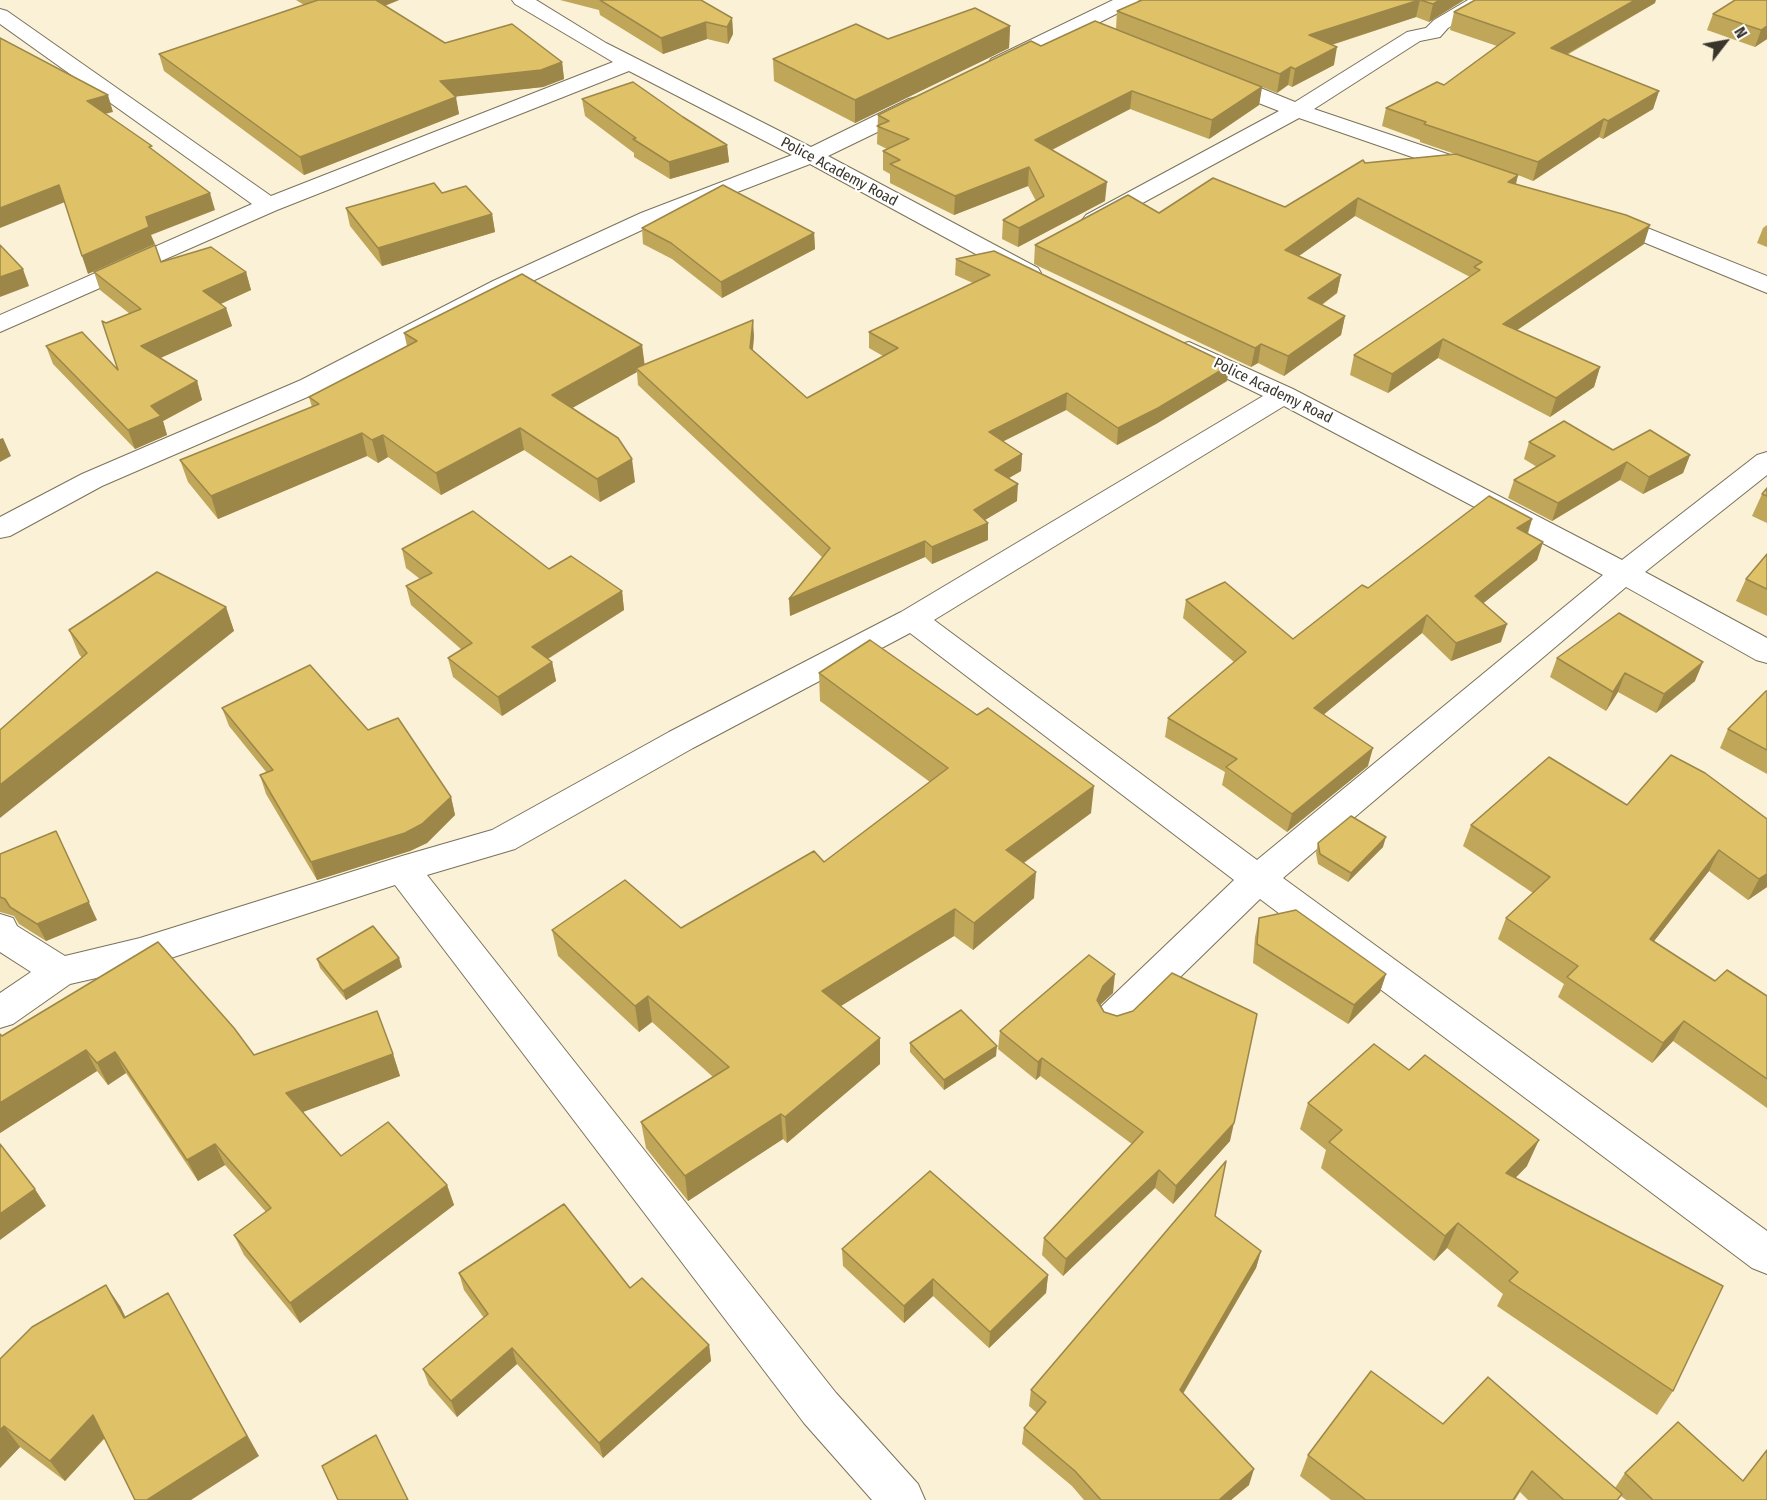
<!DOCTYPE html>
<html>
<head>
<meta charset="utf-8">
<style>
	body { margin:0 }
	#map { position:relative; width:1767px; height:1500px; overflow:hidden; background:#faf1d6; font-family:"Fira Sans Condensed",sans-serif }
	canvas { display:block }
	.north { position:absolute; left:1695px; top:12px; width:60px; height:60px; -webkit-text-stroke:4px #fff; paint-order:stroke; rotate:59deg; font-size:16px; font-weight:700; line-height:24px; text-align:center; color:#39352b }
	.north::after { content:''; display:block; margin:auto; width:21px; height:27px; background:#39352b; clip-path:polygon(50% 0,100% 100%,50% 72%,0 100%) }
</style>
</head>
<body>
<div id="map">
<canvas width="1767" height="1500"></canvas>
<div class="north">N</div>
</div>
<script>
const ctx = document.querySelector('canvas').getContext('2d');
ctx.lineJoin = 'round';
const shape = rows => new Path2D(rows.map(r => 'M' + r).join(''));
function trace(path, color, width, dash) { ctx.strokeStyle = color; ctx.lineWidth = width; ctx.lineCap = dash ? 'butt' : 'round'; ctx.setLineDash(dash || []); ctx.stroke(path); }
function fill(path, color) { ctx.fillStyle = color; ctx.fill(path, 'evenodd'); }
function label(font, color, halo, rows, align = 'center') {
  ctx.font = font + ' "Fira Sans Condensed",sans-serif'; ctx.lineWidth = 4.5; ctx.setLineDash([]); ctx.textBaseline = 'middle'; ctx.strokeStyle = halo; ctx.fillStyle = color; for (const [text, x, y, turn = 0] of rows) {
    ctx.save(); ctx.translate(x, y); ctx.rotate((+turn || 0) * Math.PI / 180); ctx.textAlign = isNaN(turn) ? turn : align; if (halo) ctx.strokeText(text, 0, 0); ctx.fillText(text, 0, 0); ctx.restore();
  }
}
const minor = shape([
	[512,0,536,0,606,43,811,147,909,99,917,97,925,99,928,104,925,109,828,156,1038,268,1041,273,1038,278,1029,280,1020,278,810,164,657,223,511,291,319,392,102,486,10,536,0,538,0,517,82,474,301,380,493,281,641,213,792,155,629,71,277,210,0,332,0,315,252,204,0,24,0,9,7,11,271,196,613,62,515,4,512,0],
	[1113,0,1139,0,1136,4,1007,69,999,70,991,69,988,64,991,59,1113,0],
	[1468,0,1493,0,1490,4,1448,28,1440,37,1420,41,1314,109,1483,166,1487,171,1483,176,1475,178,1467,176,1299,118,1102,225,1094,227,1086,225,1082,220,1086,215,1279,111,1210,84,1207,79,1210,74,1218,73,1226,74,1295,102,1407,32,1426,28,1434,20,1468,0],
	[1605,211,1767,276,1767,293,1597,223,1593,218,1597,213,1605,211],
	[1189,342,1293,389,1622,560,1757,455,1767,452,1767,475,1645,572,1767,638,1767,663,1756,660,1626,587,1283,878,1767,1231,1767,1274,1752,1268,1260,899,1128,1028,1115,1032,1102,1028,1096,1017,1102,1006,1234,880,910,633,693,748,515,849,427,875,836,1393,918,1484,925,1500,872,1500,804,1423,395,885,140,968,70,984,13,1024,0,1028,0,993,31,972,0,952,0,914,13,918,17,926,65,956,140,938,402,856,492,830,669,732,901,612,1263,396,1180,356,1176,350,1180,344,1189,342],
	[1284,406,1603,575,1257,860,934,620,1284,406]
]);
trace(minor, '#7a725a', 2);
fill(minor, '#fff');
fill(shape([
	[296,0,399,0,385,6,445,43,562,62,564,79,543,87,455,96,459,114,304,175,164,71,159,54,304,5],
	[560,0,701,0,732,18,733,34,728,44,707,39,663,54,600,15,599,10],
	[1142,0,1464,0,1429,22,1416,17,1332,45,1334,65,1292,87,1288,85,1277,93,1116,29,1117,11],
	[1767,0,1767,39,1755,47,1707,30,1713,14],
	[1655,3,1567,55,1659,91,1653,109,1603,139,1599,137,1533,181,1518,175,1516,184,1644,244,1517,330,1600,367,1594,387,1550,417,1438,358,1388,393,1350,375,1354,355,1470,277,1355,216,1299,256,1341,275,1337,293,1322,305,1345,316,1341,335,1284,376,1258,363,1251,367,1034,264,1035,245,1159,213,1285,207,1365,163,1455,154,1420,142,1420,140,1382,126,1386,108,1444,85,1497,46,1450,30,1454,12],
	[1010,26,1009,48,855,123,774,81,773,59,888,39],
	[1041,46,1262,87,1259,105,1209,139,1130,109,1052,150,1105,201,1018,247,1002,239,1003,220,1036,201,1028,186,954,215,890,183,890,174,883,170,883,151,887,149,877,144,878,115],
	[582,99,683,117,727,145,729,162,670,179,634,157,634,153,585,116],
	[442,193,492,214,495,232,382,266,350,226,346,208],
	[1767,225,1767,247,1757,243,1763,228],
	[642,228,814,233,815,249,722,298,672,259,643,244],
	[956,259,1227,381,1156,424,1117,445,1066,410,1003,441,1022,454,1021,471,1009,478,1017,501,985,520,988,523,988,540,932,564,925,557,790,616,822,557,638,385,637,372,572,408,635,482,600,502,524,450,441,495,388,457,378,463,367,456,218,519,188,482,180,460,312,407,309,397,407,346,404,333,642,345,644,365,754,336,753,350,807,398,883,356,869,348,869,332,973,283,955,275],
	[161,262,246,272,251,290,221,304,226,308,232,326,160,358,197,381,202,400,163,421,167,435,135,449,53,364,46,346,118,370,106,323,130,314,100,290,94,272],
	[1529,442,1613,450,1690,455,1683,473,1643,494,1620,480,1552,521,1508,498,1514,480,1537,467,1524,459],
	[1767,488,1767,523,1752,516,1762,494],
	[1532,519,1528,534,1543,542,1537,560,1483,603,1501,642,1451,661,1422,633,1324,714,1368,766,1287,832,1222,785,1225,772,1165,737,1168,718,1234,662,1183,618,1186,600,1293,639,1368,588],
	[402,549,549,569,622,591,624,610,548,659,552,662,556,681,502,716,453,677,448,658,462,650,411,605,406,586,420,579,406,568],
	[1767,554,1767,616,1736,601,1746,579],
	[226,607,234,631,82,658,79,654,69,630],
	[1557,658,1695,681,1656,713,1618,692,1606,711,1550,677],
	[819,673,1091,813,1024,863,1034,898,973,950,954,936,841,1006,880,1038,880,1064,787,1143,783,1139,688,1201,646,1148,641,1122,713,1077,652,1022,639,1032,558,956,552,930,681,928,824,862,930,782,820,701],
	[1767,691,1767,774,1720,748,1728,729],
	[222,708,368,730,451,797,455,815,427,843,410,851,317,880,266,794,260,775,267,773,229,726],
	[1671,755,1767,887,1748,900,1709,871,1654,941,1715,981,1767,996,1767,1108,1673,1041,1652,1063,1558,997,1564,984,1498,939,1506,918,1533,893,1463,846,1471,825,1627,805],
	[1318,843,1383,847,1348,882,1318,864,1316,853],
	[0,854,97,920,46,941,19,924,14,916,0,912],
	[1259,918,1386,974,1380,992,1348,1024,1253,963,1255,937],
	[317,959,402,967,346,1000,320,968],
	[1113,993,1100,1005,1104,1012,1230,1141,1173,1204,1155,1188,1063,1276,1042,1255,1044,1238,1132,1144,1040,1076,1036,1080,998,1049,1000,1031],
	[0,1034,2,1036,254,1055,393,1054,400,1076,302,1112,341,1156,447,1185,454,1205,300,1323,244,1255,234,1235,266,1212,225,1165,198,1181,126,1073,108,1085,97,1071,0,1133],
	[910,1043,996,1056,944,1090,910,1052],
	[1308,1103,1527,1166,1515,1178,1673,1391,1657,1415,1497,1306,1503,1294,1447,1248,1434,1261,1321,1168,1326,1150,1300,1129],
	[1215,1216,1261,1251,1256,1268,1183,1394,1249,1485,1231,1500,1084,1500,1072,1486,1022,1444,1024,1428,1037,1413,1029,1406,1031,1390],
	[842,1249,1048,1275,1046,1293,989,1348,933,1296,904,1323,843,1266],
	[459,1273,630,1288,709,1345,711,1361,603,1458,517,1364,457,1417,429,1385,423,1369,484,1318,464,1290],
	[120,1306,125,1317,259,1456,105,1438,65,1481,20,1447,0,1468,0,1359],
	[1443,1424,1615,1488,1625,1473,1743,1481,1767,1500,1626,1500,1621,1496,1618,1500,1528,1500,1520,1492,1515,1500,1331,1500,1300,1476,1308,1455]
]), '#c0a659');
fill(shape([
	[369,0,399,0,371,11],
	[1420,0,1416,17,1306,53,1309,35],
	[1440,0,1464,0,1429,22,1433,4],
	[1635,0,1656,0,1655,3,1546,66,1551,48],
	[732,18,733,34,728,44,727,27],
	[706,22,707,39,663,54,661,38],
	[1010,26,1009,48,855,123,855,100],
	[1767,26,1767,39,1755,47,1761,30],
	[1337,47,1334,65,1292,87,1295,69],
	[562,62,564,79,543,87,443,98,440,81],
	[1291,67,1288,85,1277,93,1280,74],
	[1262,87,1259,105,1209,139,1212,120],
	[1132,91,1130,109,1034,159,1035,140],
	[1659,91,1653,109,1603,139,1608,121],
	[108,95,113,112,92,117,87,101],
	[456,97,459,114,304,175,300,157],
	[1604,119,1599,137,1533,181,1538,162],
	[727,145,729,162,670,179,669,162],
	[1029,167,1028,186,954,215,955,196],
	[1518,175,1513,194,1508,182],
	[1107,182,1105,201,1018,247,1019,228],
	[59,185,65,202,0,228,0,208],
	[210,193,215,210,151,235,155,244,88,274,82,256,146,217],
	[1358,198,1355,216,1282,268,1285,250],
	[492,214,495,232,382,266,378,248],
	[1650,225,1644,244,1498,343,1503,324],
	[814,233,815,249,722,298,721,282],
	[23,269,29,286,0,297,0,277],
	[246,272,251,290,209,309,203,291],
	[1341,275,1337,293,1304,317,1308,298],
	[226,308,232,326,147,364,141,346],
	[1345,316,1341,335,1284,376,1288,356],
	[753,320,754,336,751,364,750,348],
	[1443,339,1438,358,1388,393,1392,374],
	[1261,344,1258,363,1251,367,1255,348],
	[642,345,645,367,636,368,637,372,556,417,552,395],
	[1230,365,1227,381,1156,424,1117,445,1118,428],
	[1600,367,1594,387,1550,417,1556,398],
	[197,381,202,400,163,421,167,435,135,449,128,430,151,406],
	[1067,393,1066,410,988,449,989,432],
	[520,428,524,450,441,495,436,473],
	[362,433,367,456,218,519,211,496],
	[383,435,388,457,378,463,372,440],
	[3,438,11,456,0,462,0,439],
	[1022,454,1021,471,995,486,995,470],
	[1690,455,1683,473,1643,494,1649,477],
	[632,459,635,482,600,502,597,479],
	[1627,462,1620,480,1552,521,1558,503],
	[1018,484,1017,501,973,527,974,510],
	[1532,519,1526,537,1517,528],
	[988,523,988,540,932,564,932,547],
	[925,541,925,557,790,616,789,599],
	[1543,542,1537,560,1470,614,1475,596],
	[622,591,624,610,536,666,532,647],
	[226,607,234,631,0,818,0,785],
	[1427,615,1422,633,1310,726,1314,708],
	[1507,624,1501,642,1451,661,1456,643],
	[552,662,556,681,502,716,498,697],
	[1703,662,1695,681,1656,713,1664,694],
	[1625,673,1618,692,1606,711,1613,692],
	[1373,748,1368,766,1287,832,1292,814],
	[1094,786,1091,813,1004,877,1006,850],
	[451,797,455,815,427,843,410,851,317,880,311,862],
	[56,831,97,920,46,941,37,924],
	[1386,837,1383,847,1348,882,1351,873],
	[1719,850,1709,871,1640,959,1650,939],
	[1036,872,1034,898,973,950,974,923],
	[1767,874,1767,887,1748,900,1759,879],
	[955,909,954,936,823,1017,822,991],
	[399,958,402,967,346,1000,343,991],
	[1115,974,1113,993,1100,1005,1097,1000,1103,986],
	[1386,974,1380,992,1348,1024,1354,1005],
	[648,996,652,1022,639,1032,635,1006],
	[1684,1021,1673,1041,1652,1063,1663,1043],
	[880,1038,880,1064,787,1143,785,1117],
	[997,1046,996,1056,944,1090,944,1080],
	[86,1050,97,1071,0,1133,0,1103],
	[115,1052,126,1073,108,1085,97,1063],
	[393,1054,400,1076,295,1115,286,1093],
	[1042,1058,1040,1076,1036,1080,1038,1062],
	[781,1114,783,1139,688,1201,685,1176],
	[1234,1123,1230,1141,1173,1204,1176,1186],
	[1539,1140,1527,1166,1495,1199,1506,1173],
	[215,1144,225,1165,198,1181,187,1160],
	[1159,1170,1155,1188,1063,1276,1066,1259],
	[447,1185,454,1205,300,1323,290,1303],
	[35,1189,46,1206,0,1240,0,1214],
	[1458,1223,1447,1248,1434,1261,1445,1236],
	[1261,1251,1256,1268,1175,1407,1180,1390],
	[1048,1275,1046,1293,989,1348,990,1332],
	[933,1279,933,1296,904,1323,904,1306],
	[106,1285,120,1306,137,1340,124,1318],
	[180,1314,259,1456,191,1500,147,1500],
	[709,1345,711,1361,603,1458,599,1443],
	[512,1348,517,1364,457,1417,451,1401],
	[93,1415,107,1435,65,1481,50,1461],
	[4,1426,20,1447,0,1468,0,1430],
	[1254,1469,1249,1485,1231,1500,1219,1500]
]), '#9c8749');
const building = shape([
	[318,0,376,0,445,43,512,24,562,62,541,70,440,81,456,97,300,157,159,54,318,0],
	[600,0,701,0,732,18,727,27,706,22,661,38,600,0],
	[1142,0,1419,0,1309,35,1337,47,1295,69,1291,67,1280,74,1117,11,1142,0],
	[1420,0,1440,0,1433,4,1420,0],
	[1475,0,1635,0,1551,48,1659,91,1608,121,1604,119,1538,162,1424,124,1426,122,1386,108,1437,82,1444,85,1515,33,1454,12,1475,0],
	[1735,0,1767,0,1767,26,1761,30,1713,14,1735,0],
	[975,8,1010,26,855,100,773,59,856,24,888,39,975,8],
	[1095,21,1262,87,1212,120,1132,91,1035,140,1107,182,1019,228,1003,220,1044,196,1029,167,955,196,890,164,900,160,883,151,909,139,877,126,889,121,878,115,1031,41,1041,46,1095,21],
	[0,38,108,95,87,101,152,146,149,147,210,193,146,217,149,227,82,256,59,185,0,208,0,38],
	[633,82,683,117,727,145,669,162,633,139,636,138,582,99,633,82],
	[1456,154,1518,175,1508,182,1626,215,1650,225,1503,324,1600,367,1556,398,1443,339,1392,374,1354,355,1480,270,1474,267,1482,262,1358,198,1285,250,1341,275,1308,298,1345,316,1288,356,1261,344,1255,348,1035,245,1128,195,1159,213,1213,178,1285,207,1363,160,1365,163,1456,154],
	[434,183,442,193,466,186,492,214,378,248,346,208,434,183],
	[723,185,814,233,721,282,671,243,642,228,723,185],
	[0,245,23,269,0,277,0,245],
	[155,245,161,262,211,247,246,272,203,291,226,308,141,346,197,381,151,406,161,416,128,430,46,346,82,332,118,370,102,321,106,323,141,309,94,272,155,245],
	[994,251,1230,365,1158,408,1118,428,1067,393,989,432,1022,454,995,470,1018,484,974,510,988,523,932,547,925,541,789,599,830,548,636,368,753,320,750,348,807,398,898,348,869,332,990,275,956,259,994,251],
	[522,274,642,345,552,395,618,438,632,459,597,479,520,428,436,473,383,435,372,440,362,433,211,496,180,460,319,404,309,397,417,341,404,333,522,274],
	[1564,421,1613,450,1650,430,1690,455,1649,477,1627,462,1558,503,1514,480,1555,456,1529,442,1564,421],
	[1767,488,1767,496,1762,494,1767,488],
	[1489,496,1532,519,1517,528,1543,542,1475,596,1507,624,1456,643,1427,615,1314,708,1373,748,1292,814,1226,767,1237,759,1168,718,1246,652,1186,600,1225,582,1293,639,1362,585,1368,588,1489,496],
	[473,511,549,569,571,556,622,591,532,647,552,662,498,697,448,658,472,643,406,586,432,573,402,549,473,511],
	[1767,554,1767,589,1746,579,1767,554],
	[157,572,226,607,0,785,0,730,87,653,69,630,157,572],
	[1619,613,1703,662,1664,694,1625,673,1613,692,1557,658,1619,613],
	[870,640,977,715,988,708,1094,786,1006,850,1036,872,974,923,955,909,822,991,880,1038,785,1117,781,1114,685,1176,641,1122,729,1067,648,996,635,1006,552,930,625,880,681,928,814,851,824,862,948,768,819,673,870,640],
	[310,665,368,730,398,718,451,797,422,824,405,833,311,862,260,775,273,770,222,708,310,665],
	[1766,691,1767,691,1767,750,1728,729,1766,691],
	[1671,755,1705,773,1767,819,1767,874,1759,879,1719,850,1650,939,1715,981,1727,970,1767,996,1767,1079,1684,1021,1663,1043,1567,977,1578,966,1506,918,1550,877,1471,825,1549,757,1627,805,1671,755],
	[1351,816,1386,837,1351,873,1320,854,1318,843,1351,816],
	[56,831,89,902,37,924,10,907,5,899,0,897,0,854,56,831],
	[1296,910,1386,974,1354,1005,1257,944,1259,918,1296,910],
	[373,926,399,958,343,991,317,959,373,926],
	[158,942,234,1028,254,1055,377,1011,393,1054,286,1093,341,1156,388,1122,447,1185,290,1303,234,1235,271,1208,215,1144,187,1160,115,1052,97,1063,86,1050,0,1103,0,1034,2,1036,158,942],
	[1089,955,1115,974,1103,986,1097,1000,1104,1012,1117,1016,1133,1011,1172,973,1257,1014,1234,1123,1176,1186,1159,1170,1066,1259,1044,1238,1143,1132,1042,1058,1038,1062,1000,1031,1089,955],
	[961,1010,997,1046,944,1080,910,1043,961,1010],
	[1374,1044,1409,1070,1425,1055,1539,1140,1506,1173,1723,1286,1673,1391,1509,1281,1518,1272,1458,1223,1445,1236,1329,1142,1342,1130,1308,1103,1374,1044],
	[0,1144,35,1189,0,1214,0,1144],
	[1226,1161,1215,1216,1261,1251,1180,1390,1254,1469,1219,1500,1101,1500,1075,1471,1024,1428,1046,1402,1031,1390,1226,1161],
	[930,1171,1048,1275,990,1332,933,1279,904,1306,842,1249,930,1171],
	[564,1204,630,1288,642,1278,709,1345,599,1443,512,1348,451,1401,423,1369,488,1314,459,1273,564,1204],
	[106,1285,124,1318,168,1293,247,1436,147,1500,135,1500,93,1415,50,1461,4,1426,0,1430,0,1359,32,1327,106,1285],
	[1371,1371,1443,1424,1488,1377,1622,1494,1617,1500,1564,1500,1532,1471,1513,1500,1366,1500,1308,1455,1371,1371],
	[1678,1422,1743,1481,1767,1450,1767,1500,1653,1500,1625,1473,1678,1422],
	[376,1435,408,1500,338,1500,322,1466,376,1435]
]);
fill(building, '#dfc168');
trace(building, '#9c8749', 1.5);
label('15px', '#39352b', '#fff', [
	["Police Academy Road",839,172,28],
	["Police Academy Road",1273,391,26]
]);
</script>
</body>
</html>
